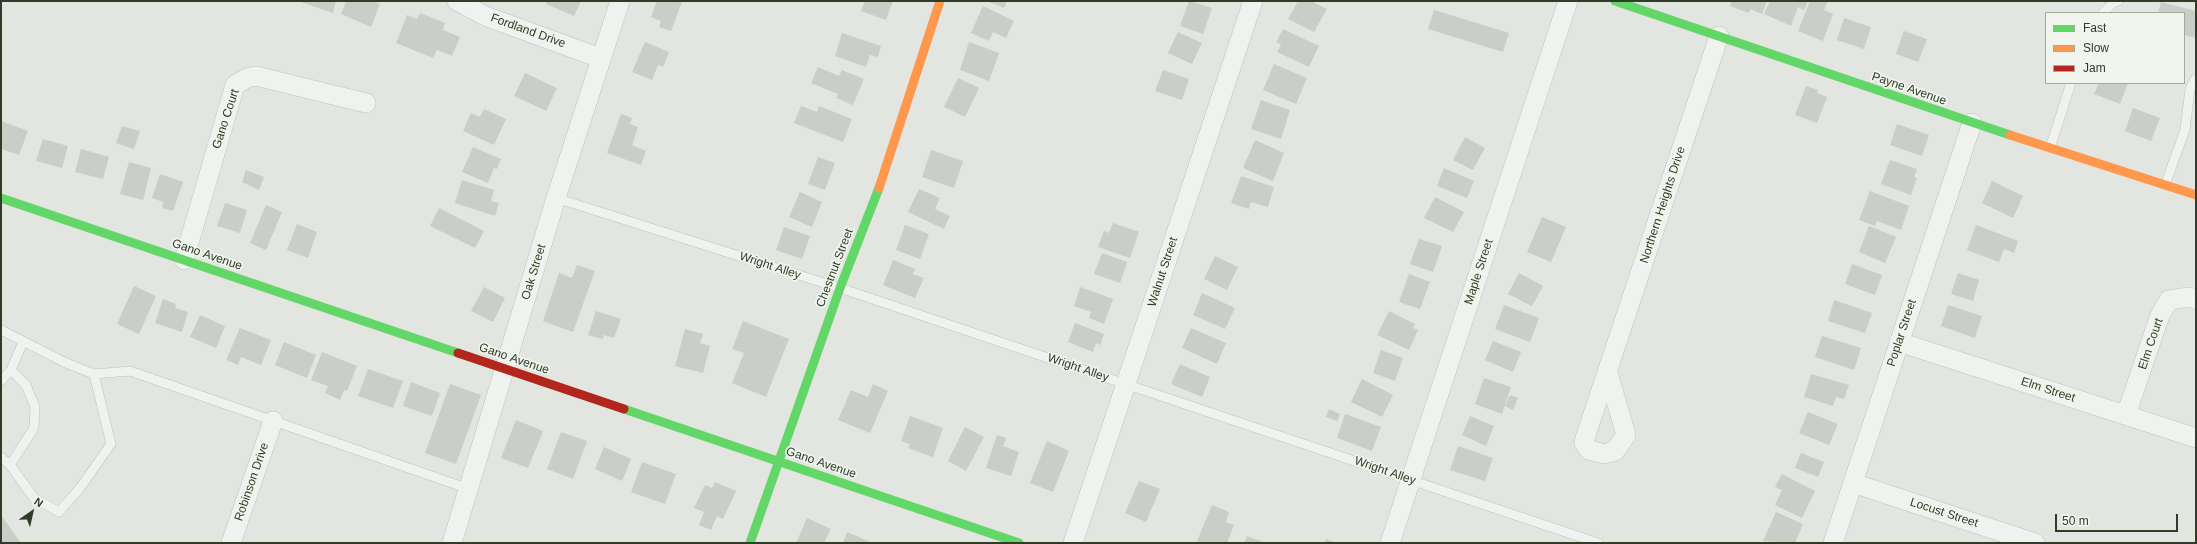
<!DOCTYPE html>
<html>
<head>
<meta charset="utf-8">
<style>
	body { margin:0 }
	#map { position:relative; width:2197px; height:544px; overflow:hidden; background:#e2e5e0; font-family:Helvetica,sans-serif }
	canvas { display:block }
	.frame { position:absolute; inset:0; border:2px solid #2f3d28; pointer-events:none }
	.legend { position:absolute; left:2045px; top:12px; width:140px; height:72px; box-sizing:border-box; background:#f0f5ed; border:1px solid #a3ab9e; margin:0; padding:5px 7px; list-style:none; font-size:12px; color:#2f3d28 }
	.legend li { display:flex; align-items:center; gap:8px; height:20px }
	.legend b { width:20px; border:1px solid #a3ab9e }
	.north { position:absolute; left:12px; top:492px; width:40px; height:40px; -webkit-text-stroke:3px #f0f5ed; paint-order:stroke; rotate:34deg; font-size:11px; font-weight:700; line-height:16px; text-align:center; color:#2f3d28 }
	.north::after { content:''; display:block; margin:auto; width:14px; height:18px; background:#2f3d28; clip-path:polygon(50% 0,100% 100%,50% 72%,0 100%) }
	.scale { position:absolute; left:2055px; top:514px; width:123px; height:18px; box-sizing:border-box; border:2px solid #2f3d28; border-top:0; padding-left:5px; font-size:12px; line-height:14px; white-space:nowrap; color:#2f3d28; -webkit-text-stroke:3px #f0f5ed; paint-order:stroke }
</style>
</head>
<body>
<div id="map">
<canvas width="2197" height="544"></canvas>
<div class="frame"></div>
<ul class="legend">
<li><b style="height:5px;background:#63d668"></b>Fast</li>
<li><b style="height:5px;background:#ff974d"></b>Slow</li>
<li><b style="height:5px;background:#b3261e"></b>Jam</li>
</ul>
<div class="north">N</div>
<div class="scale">50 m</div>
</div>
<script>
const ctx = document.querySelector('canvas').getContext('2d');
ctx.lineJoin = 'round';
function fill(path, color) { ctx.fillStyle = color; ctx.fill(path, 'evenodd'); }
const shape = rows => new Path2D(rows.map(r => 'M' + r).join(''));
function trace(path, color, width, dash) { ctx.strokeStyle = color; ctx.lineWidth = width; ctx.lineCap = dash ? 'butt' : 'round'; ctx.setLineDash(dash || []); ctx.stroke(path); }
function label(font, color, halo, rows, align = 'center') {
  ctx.font = font + ' Helvetica,sans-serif'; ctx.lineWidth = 3.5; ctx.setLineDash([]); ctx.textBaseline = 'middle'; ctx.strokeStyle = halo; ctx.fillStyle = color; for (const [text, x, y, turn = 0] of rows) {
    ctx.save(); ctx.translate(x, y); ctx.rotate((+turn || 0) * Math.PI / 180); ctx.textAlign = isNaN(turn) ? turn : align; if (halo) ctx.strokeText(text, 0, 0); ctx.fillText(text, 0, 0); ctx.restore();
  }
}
fill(shape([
	[298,1,336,1,333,13],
	[346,1,373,1,380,4,371,27,341,14],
	[547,1,581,1,574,16,546,4],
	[657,1,682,2,671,31,659,27,661,21,651,17],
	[865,1,893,1,886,20,861,11],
	[987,1,1007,1,1004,8],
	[1189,1,1212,8,1203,34,1180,26],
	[1298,1,1311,1,1327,9,1314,32,1288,19],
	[1731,1,1767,1,1762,14,1750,9,1749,13,1730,6],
	[1770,1,1808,1,1804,10,1798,7,1791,26,1764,14],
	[1810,1,1828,1,1824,10,1833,14,1823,41,1798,31],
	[2161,2,2196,11,2196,38,2184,35,2184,13,2158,13],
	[983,6,1014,21,1006,38,993,32,989,41,971,33],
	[1434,10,1509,33,1503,52,1428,29],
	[420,13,445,23,443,30,460,37,452,56,437,50,433,58,396,43,407,15,417,19],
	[1844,18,1871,27,1864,49,1837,40],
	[1283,29,1319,46,1309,67,1277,52,1281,45,1276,42],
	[1904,31,1927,39,1918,62,1896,54],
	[1178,32,1202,43,1192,64,1168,53],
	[842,33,881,46,878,57,870,55,866,67,835,56],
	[645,42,669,52,663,67,658,65,652,80,632,72],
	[969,42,999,53,989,81,960,70],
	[1274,64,1307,78,1296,104,1263,90],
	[818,67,839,76,842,70,864,79,853,105,836,98,838,94,811,83],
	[1163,70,1189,79,1182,100,1155,91],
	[525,73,557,88,546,111,514,96],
	[958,78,979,88,965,117,944,107],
	[2099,83,2128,83,2120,104,2094,94],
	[1806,86,1818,90,1817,93,1827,97,1817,123,1795,115],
	[1261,100,1290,110,1281,139,1251,129],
	[801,106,817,112,819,106,852,119,843,142,794,123],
	[2133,108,2160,118,2151,141,2125,131],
	[484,109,506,119,494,145,463,131,471,113,480,117],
	[621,114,632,118,630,124,638,127,632,145,646,151,641,165,607,153],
	[1,121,28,131,19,155,1,149],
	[1897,124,1929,135,1922,156,1890,145],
	[122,126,140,131,134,149,116,143],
	[1465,137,1485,148,1473,170,1453,160],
	[43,139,68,146,62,168,36,161],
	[1255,140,1284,153,1273,181,1243,168],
	[473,147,501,159,497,169,494,168,488,183,462,172],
	[81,149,109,157,103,179,75,172],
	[931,150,963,161,954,188,922,177],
	[818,157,835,163,825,190,808,184],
	[1890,160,1917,169,1914,177,1917,178,1911,195,1881,184],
	[129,162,151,168,143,200,120,194],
	[1444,168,1474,181,1467,198,1437,186],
	[246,170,264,177,259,190,242,182],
	[160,174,183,182,173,211,162,208,163,202,152,198],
	[1241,176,1274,187,1268,207,1251,202,1249,209,1231,203],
	[462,180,494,190,491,201,499,203,495,216,455,203],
	[1992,181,2023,196,2013,218,1982,203],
	[919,189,940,198,935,209,950,216,944,229,908,212],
	[1870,191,1909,206,1901,230,1877,221,1875,226,1859,220],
	[800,192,822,202,812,227,789,217],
	[1435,197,1464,212,1453,232,1424,218],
	[225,203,247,210,240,233,217,226],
	[266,205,282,212,266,250,250,243],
	[439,208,484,231,475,248,430,226],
	[1542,217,1566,227,1551,262,1527,252],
	[1113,223,1139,232,1130,258,1098,247,1104,231,1109,233],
	[297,224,317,232,308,258,287,250],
	[905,225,929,234,920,259,896,250],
	[1976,225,2018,241,2014,253,2004,249,1999,262,1967,250],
	[1869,226,1896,237,1885,263,1859,252],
	[784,227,810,236,802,259,776,250],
	[1419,239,1442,246,1433,272,1410,264],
	[1102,253,1127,262,1120,283,1094,274],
	[1215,256,1238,267,1227,290,1204,279],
	[893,260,915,269,913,274,924,278,915,298,883,285],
	[1852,264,1882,275,1875,295,1845,284],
	[577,265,595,271,573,332,543,321,559,273,572,278],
	[1519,273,1543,286,1532,306,1508,294],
	[1958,273,1979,280,1973,301,1951,294],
	[1409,274,1430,282,1420,309,1399,302],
	[134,286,156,296,139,334,117,324],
	[484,287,505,298,493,322,471,311],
	[1080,287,1113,299,1104,324,1089,318,1091,312,1074,306],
	[1202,293,1235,308,1225,329,1193,315],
	[163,299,176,304,175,308,188,312,182,332,155,323],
	[1834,300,1872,313,1865,333,1828,321],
	[1504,305,1539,318,1530,342,1495,329],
	[1948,305,1982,316,1975,338,1941,326],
	[596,311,621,319,614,338,604,335,603,339,588,335],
	[1389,311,1415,324,1413,328,1418,330,1409,350,1377,335],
	[200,315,225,326,216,348,190,337],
	[743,321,789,339,766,397,732,383,744,353,732,349],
	[1075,323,1104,334,1100,345,1096,343,1093,352,1068,342],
	[240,328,271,340,261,365,241,357,238,365,226,360],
	[1191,328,1226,343,1217,364,1182,348],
	[685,329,703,334,700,343,710,346,703,373,675,366],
	[1822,336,1861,348,1854,370,1815,357],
	[1493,341,1521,352,1513,372,1485,360],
	[284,342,316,355,307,378,275,365],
	[1381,350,1403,358,1395,381,1373,373],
	[322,352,357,366,347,391,344,390,340,400,325,393,328,386,311,380],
	[1180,364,1210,377,1202,397,1171,384],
	[368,369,403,381,393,408,358,396],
	[1811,374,1849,385,1844,399,1836,397,1833,406,1804,397],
	[1484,378,1511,387,1502,414,1475,404],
	[1362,379,1393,395,1382,417,1351,402],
	[411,382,440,393,432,416,403,406],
	[450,384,481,395,456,464,425,453],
	[873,384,888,391,870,433,838,420,851,390,868,397],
	[1510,395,1518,398,1513,410,1505,406],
	[1329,409,1340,414,1337,421,1326,417],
	[1808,412,1838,424,1829,445,1799,433],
	[1345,414,1381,427,1372,451,1337,438],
	[910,416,943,428,933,457,908,448,910,444,901,441],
	[1470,416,1494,426,1486,446,1462,435],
	[516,420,543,431,528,468,501,458],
	[965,427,984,437,966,471,948,461],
	[561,432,587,441,573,479,547,469],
	[997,435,1006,438,1003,446,1019,452,1011,476,986,468],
	[1047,441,1069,451,1053,492,1030,483],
	[1458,446,1493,458,1485,481,1450,470],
	[604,447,631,459,622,481,595,469],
	[1801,453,1824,462,1818,477,1795,468],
	[642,462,676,474,665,504,631,492],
	[1782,474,1815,491,1802,518,1775,505,1782,490,1775,487],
	[1139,481,1160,489,1146,522,1125,513],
	[715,482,736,491,723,519,717,516,711,530,699,525,704,512,694,508,705,485,712,488],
	[1212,505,1229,512,1226,522,1234,525,1227,543,1203,543,1197,541],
	[1776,512,1803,524,1795,543,1763,541],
	[1,515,21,543,1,543],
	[807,518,831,529,824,543,796,543],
	[847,532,873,543,843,543],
	[1247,536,1266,543,1244,543],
	[1326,539,1337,543,1325,543]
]), '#cacdc8');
const lane = shape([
	[2103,13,2113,3,2118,1],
	[2050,148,2071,83],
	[2165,185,2185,130,2190,89,2196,78],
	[556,198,840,288,1598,543],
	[1,330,66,363,94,374,130,371,469,489],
	[1,381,11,370],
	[1,457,10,465,34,498,59,512,80,488,111,444,94,374],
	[10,465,34,428,35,407,26,385,11,370,23,342]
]);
const street = shape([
	[457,1,485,16,600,58],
	[184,260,235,85,247,78,256,76,366,103],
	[1899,342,2196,438],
	[1608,373,1626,435,1615,451,1604,454,1589,450,1584,443,1585,438,1719,36],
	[2126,415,2160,315,2169,300,2189,297,2196,299],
	[1853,483,2035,543],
	[231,543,273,421],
	[452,543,556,198,620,1],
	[1073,543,1253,1],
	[1390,543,1568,1],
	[1833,543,1972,123]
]);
trace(lane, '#c0c3be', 10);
trace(street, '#c0c3be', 20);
trace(lane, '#f0f2ef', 9);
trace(street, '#f0f2ef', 19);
trace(shape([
	[1615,1,2010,135],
	[1,198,458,353],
	[624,409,1019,543],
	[750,543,840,288,879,188]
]), '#63d668', 9);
trace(shape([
	[2010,135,2196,195],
	[879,188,940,1]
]), '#ff974d', 9);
trace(shape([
	[458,353,624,409]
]), '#b3261e', 9);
label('12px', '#2f3d28', '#f0f5ed', [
	["Fordland Drive",528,31,20],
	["Payne Avenue",1909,89,19],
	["Gano Court",226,119,-72],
	["Northern Heights Drive",1663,205,-72],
	["Gano Avenue",207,255,19],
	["Wright Alley",770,266,18],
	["Chestnut Street",835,268,-69],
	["Oak Street",534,272,-73],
	["Walnut Street",1163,272,-72],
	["Maple Street",1479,272,-72],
	["Poplar Street",1902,333,-72],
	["Elm Court",2151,344,-71],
	["Gano Avenue",514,359,19],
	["Wright Alley",1078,368,19],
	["Elm Street",2048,390,18],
	["Gano Avenue",821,463,19],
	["Wright Alley",1385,471,19],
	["Robinson Drive",252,482,-71],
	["Locust Street",1944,513,18]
]);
</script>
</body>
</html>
